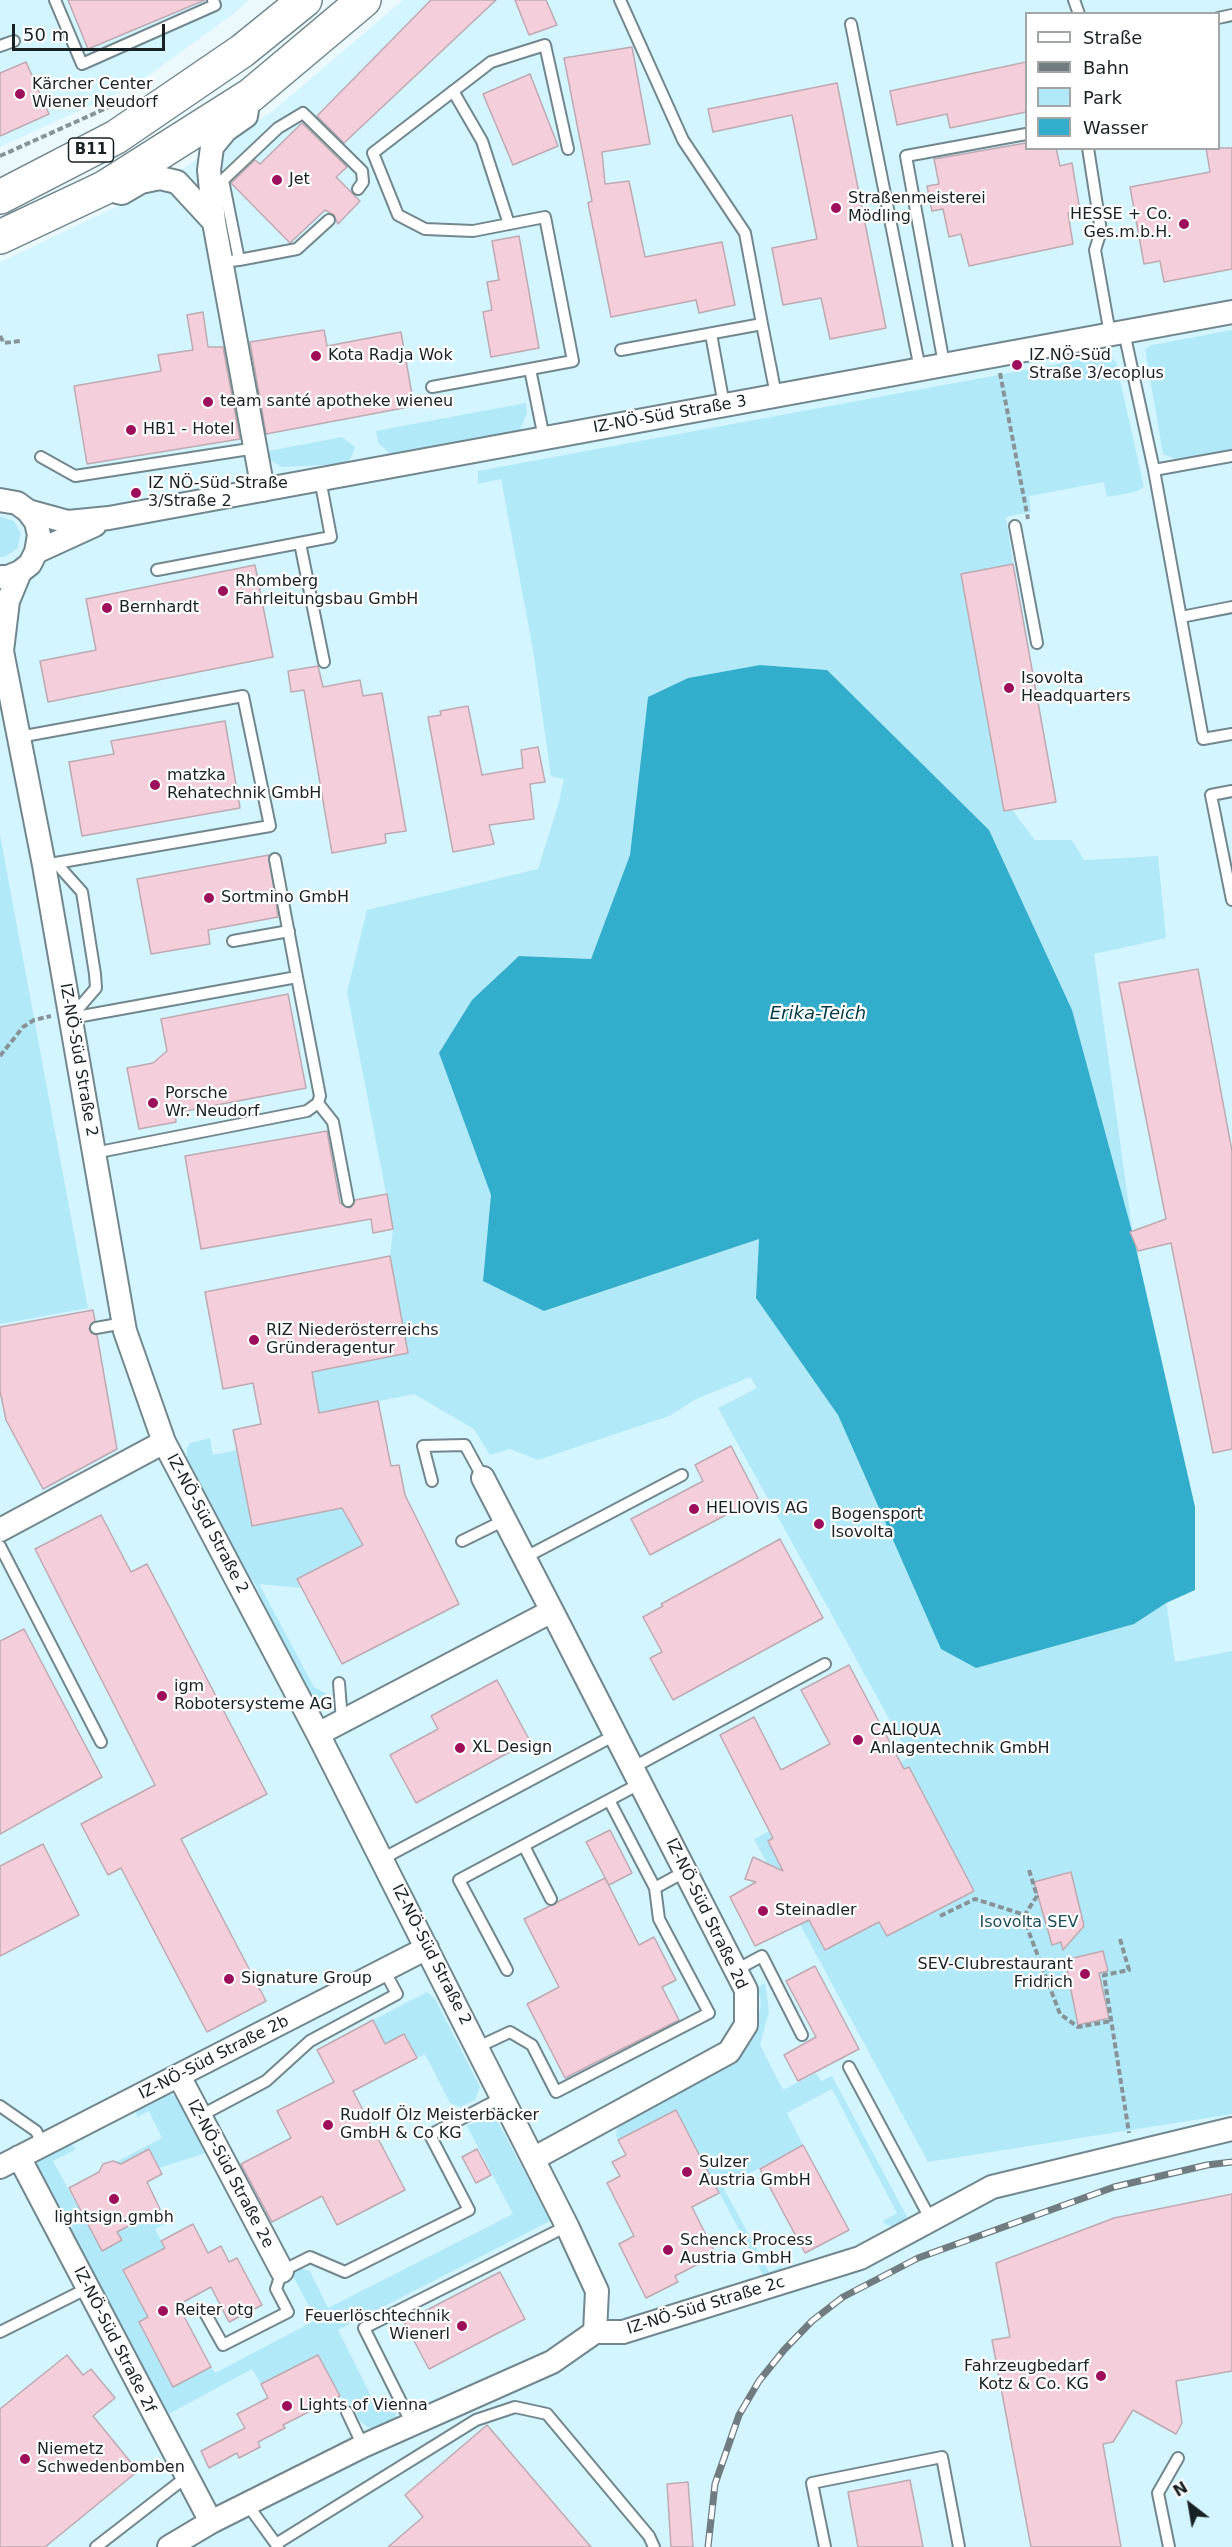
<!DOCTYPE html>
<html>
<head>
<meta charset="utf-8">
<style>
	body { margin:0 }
	#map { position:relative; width:1232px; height:2547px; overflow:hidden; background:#ebf9fd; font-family:"DejaVu Sans",sans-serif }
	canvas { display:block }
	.legend { position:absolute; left:1025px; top:12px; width:195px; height:138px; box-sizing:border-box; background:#fff; border:2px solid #a3a6a7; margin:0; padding:8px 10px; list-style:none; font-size:18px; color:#182124 }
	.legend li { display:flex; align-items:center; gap:12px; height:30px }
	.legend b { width:30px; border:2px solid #a3a6a7 }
	.north { position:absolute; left:1160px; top:2475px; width:60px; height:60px; -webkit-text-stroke:4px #fff; paint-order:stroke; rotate:329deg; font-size:16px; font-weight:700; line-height:24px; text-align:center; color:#182124 }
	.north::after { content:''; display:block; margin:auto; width:21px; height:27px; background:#182124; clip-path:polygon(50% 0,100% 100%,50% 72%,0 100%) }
	.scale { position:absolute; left:12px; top:24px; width:153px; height:27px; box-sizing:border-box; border:3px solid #182124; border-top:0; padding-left:8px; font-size:18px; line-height:21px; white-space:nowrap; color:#182124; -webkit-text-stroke:4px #fff; paint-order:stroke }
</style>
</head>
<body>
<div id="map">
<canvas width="1232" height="2547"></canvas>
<ul class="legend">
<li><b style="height:8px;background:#fff"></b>Straße</li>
<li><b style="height:8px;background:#717c80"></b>Bahn</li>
<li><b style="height:16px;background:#b2e9f9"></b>Park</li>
<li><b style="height:16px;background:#32adcb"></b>Wasser</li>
</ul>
<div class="north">N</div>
<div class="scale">50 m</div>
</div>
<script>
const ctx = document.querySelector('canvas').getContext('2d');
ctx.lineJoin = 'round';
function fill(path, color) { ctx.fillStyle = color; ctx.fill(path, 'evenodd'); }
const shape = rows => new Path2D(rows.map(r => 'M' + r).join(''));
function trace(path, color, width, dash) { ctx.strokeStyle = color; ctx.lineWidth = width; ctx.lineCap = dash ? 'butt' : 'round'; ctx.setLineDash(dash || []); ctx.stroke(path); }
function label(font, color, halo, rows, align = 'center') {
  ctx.font = font + ' "DejaVu Sans",sans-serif'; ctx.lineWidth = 4.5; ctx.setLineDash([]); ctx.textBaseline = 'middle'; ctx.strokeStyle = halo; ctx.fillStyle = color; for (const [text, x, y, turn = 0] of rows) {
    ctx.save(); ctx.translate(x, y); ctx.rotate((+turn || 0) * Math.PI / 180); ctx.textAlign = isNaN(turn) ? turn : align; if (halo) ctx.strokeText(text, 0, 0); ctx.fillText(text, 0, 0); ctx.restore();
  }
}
fill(shape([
	[0,0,249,0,232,15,135,85,0,147],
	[403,0,1232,0,1232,2547,0,2547,0,1324,88,1307,0,833,0,262,139,196,273,111],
	[1026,14,1218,14,1218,148,1026,148]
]), '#d3f5ff');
fill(shape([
	[1232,330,1232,451,1178,460,1163,454,1145,349,1152,345],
	[1101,356,1111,358,1116,362,1144,487,1135,492,1107,497,1104,482,1029,496,1031,512,1006,517,1013,564,962,574,1002,797,1035,840,1072,840,1084,860,1158,856,1166,938,1094,954,1133,1235,1072,1010,827,670,760,665,688,678,648,697,630,855,591,959,519,956,439,1053,491,1195,484,1281,545,1311,759,1239,756,1298,838,1415,892,1539,1143,1443,1175,1662,1232,1651,1232,2114,928,2162,754,1839,910,1757,718,1408,757,1388,750,1377,696,1399,669,1416,538,1460,510,1449,490,1455,474,1429,414,1394,319,1413,312,1372,408,1353,390,1256,393,1229,347,992,367,910,538,869,559,802,564,779,551,776,533,650,501,479,478,484,478,471],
	[526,403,527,413,519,432,393,456,378,443,376,431],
	[342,437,355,447,352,456,346,464,282,467,268,459,264,452],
	[0,517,14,521,21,534,17,549,4,557,0,557],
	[0,834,88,1308,0,1324],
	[210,1438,213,1455,237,1450,342,1508,363,1545,297,1579,301,1588,259,1584,314,1687,327,1694,327,1700,324,1702,306,1690,266,1616,269,1614,254,1582,240,1567,187,1459,187,1448,190,1443],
	[765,1983,769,2011,760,2045,783,2090,816,2073,821,2081,832,2076,907,2217,906,2225,900,2229,885,2224,883,2221,897,2213,832,2089,787,2113,803,2145,723,2187,769,2272,782,2266,780,2275,753,2280,763,2275,676,2111,618,2140,616,2135,618,2125,730,2065,741,2057,756,2034,761,2002,757,1987],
	[427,1992,435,1999,480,2087,475,2100,460,2107,450,2103,425,2054,417,2058,404,2034,385,2044,373,2020],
	[162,2094,171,2094,178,2099,206,2153,159,2168,118,2166,116,2162,162,2138,149,2111,137,2117,136,2113,137,2107],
	[489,2116,497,2120,550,2221,338,2330,376,2406,390,2399,396,2411,396,2417,391,2422,375,2429,367,2427,360,2421,351,2404,340,2396,318,2355,261,2384,252,2369,165,2416,38,2171,38,2162,43,2156,65,2144,71,2144,76,2149,53,2161,102,2251,122,2240,117,2232,160,2209,167,2223,155,2229,165,2248,123,2270,148,2317,139,2322,211,2367,215,2373,316,2320,292,2274,299,2268,310,2271,328,2308,513,2214,467,2126]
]), '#b2e9f9');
fill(shape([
	[760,665,827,670,989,830,1072,1010,1133,1235,1195,1507,1195,1590,1166,1603,1134,1624,976,1668,941,1649,838,1415,756,1298,759,1239,544,1311,483,1281,491,1195,439,1053,472,1000,519,956,591,959,630,855,648,697,688,678]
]), '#32adcb');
const building = shape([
	[68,0,205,0,88,49,68,0],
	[431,0,496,0,344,143,317,116,431,0],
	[515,0,546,0,557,25,529,35,515,0],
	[632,47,650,144,602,152,605,184,629,181,645,257,722,242,735,305,699,313,696,300,611,317,588,203,592,201,564,58,632,47],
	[26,62,49,114,0,136,0,73,26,62],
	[1026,62,1026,112,950,128,947,114,897,125,890,91,1026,62],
	[530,74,558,146,513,165,483,94,530,74],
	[837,83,886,328,830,339,821,298,783,305,772,248,817,239,792,115,713,132,708,109,837,83],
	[302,123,347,167,336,177,360,201,338,224,334,215,325,210,290,243,231,183,255,160,260,164,302,123],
	[1026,143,1026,148,1056,148,1060,166,1072,163,1080,211,1068,213,1073,244,969,266,961,234,949,237,943,209,932,211,927,186,939,184,934,159,1026,143],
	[1206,148,1232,148,1232,269,1164,282,1160,261,1144,264,1130,187,1210,172,1206,148],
	[519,236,539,348,491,357,483,312,492,310,487,282,499,280,492,241,519,236],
	[203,312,208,347,223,347,240,439,87,464,74,386,161,371,158,355,193,350,187,315,203,312],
	[324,330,327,346,401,332,414,406,266,434,250,342,324,330],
	[1013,564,1056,802,1004,811,961,574,1013,564],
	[255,565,273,657,48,702,40,661,96,650,86,599,255,565],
	[318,666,323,687,360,680,363,696,382,693,406,831,385,834,386,843,332,853,304,690,291,692,288,671,318,666],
	[468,706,482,775,523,768,521,750,538,747,545,782,530,784,534,819,489,825,494,844,453,852,428,717,441,715,440,711,468,706],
	[225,721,240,808,82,836,69,762,114,754,111,741,225,721],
	[269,855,278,917,208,930,210,944,151,954,137,879,269,855],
	[1198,969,1232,1151,1232,1449,1213,1453,1171,1243,1138,1251,1130,1232,1166,1219,1119,983,1198,969],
	[288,994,306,1088,175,1113,176,1122,139,1129,127,1068,153,1063,167,1051,161,1019,288,994],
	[327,1131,340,1203,350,1208,355,1200,387,1194,393,1229,373,1233,371,1219,201,1249,185,1156,327,1131],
	[390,1256,408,1353,312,1372,319,1413,378,1401,391,1466,399,1465,405,1495,459,1604,342,1664,297,1579,363,1545,342,1508,252,1526,233,1430,261,1424,253,1383,223,1389,205,1292,390,1256],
	[93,1310,95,1321,89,1329,91,1333,97,1335,117,1449,43,1489,6,1420,0,1391,0,1327,93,1310],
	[731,1446,758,1498,650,1555,631,1519,703,1481,695,1465,731,1446],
	[101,1515,131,1572,147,1564,267,1794,181,1839,266,2001,207,2032,121,1868,108,1875,81,1824,155,1785,35,1549,101,1515],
	[780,1539,823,1618,673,1700,650,1658,662,1652,643,1617,663,1606,661,1604,780,1539],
	[24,1629,102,1777,0,1834,0,1641,24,1629],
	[849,1665,904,1769,909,1767,974,1891,887,1936,879,1922,825,1950,809,1920,755,1946,730,1897,756,1882,745,1879,753,1857,783,1871,768,1841,773,1838,720,1735,754,1717,781,1770,830,1744,801,1690,849,1665],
	[497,1680,530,1741,416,1803,390,1755,438,1729,431,1716,497,1680],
	[610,1830,632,1873,609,1885,586,1842,610,1830],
	[43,1844,79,1915,0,1956,0,1866,43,1844],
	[1071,1872,1084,1926,1063,1950,1061,1942,1052,1945,1034,1882,1071,1872],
	[605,1878,639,1945,654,1937,676,1980,662,1987,679,2020,565,2078,527,2004,559,1987,524,1919,605,1878],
	[1103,1951,1108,1971,1099,1973,1109,2018,1078,2025,1065,1960,1103,1951],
	[815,1966,859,2049,798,2081,784,2055,816,2037,786,1981,815,1966],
	[373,2020,385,2044,404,2034,417,2058,353,2091,405,2190,337,2225,322,2196,272,2222,241,2164,291,2138,277,2111,334,2082,317,2050,373,2020],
	[676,2110,719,2193,692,2207,716,2255,675,2276,678,2282,646,2298,619,2244,634,2236,607,2183,620,2176,612,2162,626,2155,618,2140,676,2110],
	[803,2145,849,2230,805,2253,760,2169,803,2145],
	[149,2149,162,2174,147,2182,160,2209,117,2232,122,2240,102,2251,69,2188,99,2172,103,2164,113,2161,121,2164,149,2149],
	[477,2149,491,2175,476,2183,462,2157,477,2149],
	[1232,2194,1232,2371,1176,2381,1182,2423,1176,2434,1133,2410,1113,2442,1103,2444,1121,2547,1031,2547,992,2340,1010,2337,996,2263,1114,2218,1232,2194],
	[193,2224,208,2253,221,2246,229,2262,237,2258,262,2305,229,2322,211,2287,178,2305,211,2367,173,2387,139,2322,148,2317,123,2270,165,2248,161,2241,193,2224],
	[500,2272,525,2319,429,2369,404,2322,500,2272],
	[67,2355,83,2375,91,2369,115,2398,93,2416,138,2471,45,2547,0,2547,0,2409,67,2355],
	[318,2355,340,2396,283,2425,285,2428,258,2442,260,2447,239,2458,237,2453,209,2468,201,2451,245,2428,237,2414,268,2398,261,2384,318,2355],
	[487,2425,591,2547,388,2547,423,2517,405,2495,487,2425],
	[910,2480,923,2547,858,2547,848,2492,910,2480],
	[688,2482,693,2547,671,2547,667,2484,688,2482]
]);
fill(building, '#f4cfdb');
trace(building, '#bfa9b1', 1.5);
const lane = shape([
	[55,0,82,64,215,5,213,0],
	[620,0,683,140,745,233,762,324,621,350],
	[1074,0,1079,14],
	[1218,18,1232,15],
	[851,24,920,369],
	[0,46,14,41],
	[453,91,482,141,509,224],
	[1088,148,1101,231,1095,250,1110,334],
	[239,260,297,249,329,220],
	[221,262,239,260,223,180,278,128,303,113,362,171,363,182,358,189],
	[762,324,776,395],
	[1124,332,1154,470,1203,739,1232,734],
	[711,334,724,405],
	[944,364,906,156,1026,134],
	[530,369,573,361,545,217,473,231,425,229,398,215,373,153,491,62,545,45,568,149],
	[432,387,530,369,544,438],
	[41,457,75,476,256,448],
	[1154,470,1232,456],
	[1015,526,1037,643],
	[300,543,324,662],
	[157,570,331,537,320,479],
	[1181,617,1232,607],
	[19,737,243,696,270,826,44,865],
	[1232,791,1211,795,1232,900],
	[275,859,297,977],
	[56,863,82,892,95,974,96,988,71,1017],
	[233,941,289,931],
	[71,1018,297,977,320,1096,318,1103,307,1111,94,1153],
	[318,1103,333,1122,348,1201],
	[96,1328,124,1323],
	[432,1481,423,1446,465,1445,483,1478],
	[462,1541,505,1520],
	[0,1546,101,1742],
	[524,1558,682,1475],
	[339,1683,342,1721],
	[632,1768,825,1664],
	[524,1846,551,1899],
	[382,1859,615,1735],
	[655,1888,686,1871],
	[507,1970,459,1880,609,1800],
	[736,1970,762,1956,802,2035],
	[478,2047,510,2032,532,2045,556,2092,709,2013,659,1919,655,1888,609,1800,641,1783],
	[849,2067,931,2220],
	[0,2106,36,2131,43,2145],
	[200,2116,266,2081,310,2041,397,1994,384,1970],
	[204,2311,223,2345,288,2312,276,2289,282,2271,310,2257,345,2272,469,2210,430,2135,503,2097],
	[0,2332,88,2288],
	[347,2412,363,2446],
	[412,2424,364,2328,567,2226],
	[247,2504,276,2544],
	[96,2547,185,2478],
	[278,2547,276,2544,476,2420,515,2407,547,2414,649,2536,654,2547],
	[825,2547,812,2483,942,2457,959,2547],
	[1169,2547,1158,2493,1178,2458]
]);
const street = shape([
	[247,110,246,116,226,130,212,147,209,170,214,222,263,490],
	[117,192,122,193,141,182,160,178,177,182,214,222],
	[0,500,17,503,28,511,36,522,39,535,36,552,30,564,20,572,8,577,0,577],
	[28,511,68,522,109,518,1232,312],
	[36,552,95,525],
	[0,641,44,865,125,1331,164,1442,318,1734,567,2226,597,2291,595,2332],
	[2,651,8,601,20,572],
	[483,1478,552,1611],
	[0,1530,164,1442],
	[318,1734,552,1611,746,1990,746,2025,729,2052,533,2159],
	[179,2076,282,2271],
	[19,2157,211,2522],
	[0,2167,427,1948],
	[169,2547,211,2522,363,2446,552,2362,595,2332,623,2332,860,2258,992,2187,1232,2129]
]);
const primary = shape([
	[0,197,116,137,242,51,305,0],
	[0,237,104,188,251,95,364,0]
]);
trace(lane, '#71878d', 14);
trace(street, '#71878d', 26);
trace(primary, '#71878d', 36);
trace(shape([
	[0,156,111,106],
	[0,336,4,343,20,341],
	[1000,373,1028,519],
	[0,1056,23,1027,34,1020,51,1016],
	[940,1916,975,1899,1022,1914,1060,2014,1078,2027,1111,2021],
	[1024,1916,1037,1896,1029,1870],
	[1120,1939,1129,1970,1104,1975,1129,2133]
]), '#879396', 4, [6, 3]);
trace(lane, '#fff', 10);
trace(street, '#fff', 22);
trace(primary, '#fff', 33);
const rail = shape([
	[708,2547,715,2484,739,2415,759,2381,784,2350,812,2321,843,2297,918,2258,1114,2187,1207,2165,1232,2162]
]);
trace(rail, '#717c80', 7);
trace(rail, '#fff', 4.5, [14]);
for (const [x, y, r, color] of [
	[20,94,6,"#9d0e5b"],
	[277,180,6,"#9d0e5b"],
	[836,208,6,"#9d0e5b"],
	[1184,224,6,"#9d0e5b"],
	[316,356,6,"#9d0e5b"],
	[1017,365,6,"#9d0e5b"],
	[208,402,6,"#9d0e5b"],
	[131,430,6,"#9d0e5b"],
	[136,493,6,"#9d0e5b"],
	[223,591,6,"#9d0e5b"],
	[107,608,6,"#9d0e5b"],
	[1009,688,6,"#9d0e5b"],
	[155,785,6,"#9d0e5b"],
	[209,898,6,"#9d0e5b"],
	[153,1103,6,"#9d0e5b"],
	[254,1340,6,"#9d0e5b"],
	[694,1509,6,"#9d0e5b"],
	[819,1524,6,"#9d0e5b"],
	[162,1696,6,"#9d0e5b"],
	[858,1740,6,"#9d0e5b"],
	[460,1748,6,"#9d0e5b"],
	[763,1911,6,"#9d0e5b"],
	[1085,1974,6,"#9d0e5b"],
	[229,1979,6,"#9d0e5b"],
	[328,2125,6,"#9d0e5b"],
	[687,2172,6,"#9d0e5b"],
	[114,2199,6,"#9d0e5b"],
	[668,2250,6,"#9d0e5b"],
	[163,2311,6,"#9d0e5b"],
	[462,2326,6,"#9d0e5b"],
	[1101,2376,6,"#9d0e5b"],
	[287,2406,6,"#9d0e5b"],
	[25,2459,6,"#9d0e5b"]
]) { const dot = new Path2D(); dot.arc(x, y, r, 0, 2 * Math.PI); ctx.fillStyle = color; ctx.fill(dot); trace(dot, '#fff', 2); }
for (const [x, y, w] of [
	[91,150,45]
]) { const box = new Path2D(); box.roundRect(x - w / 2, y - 12, w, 24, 4.5); ctx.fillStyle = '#fff'; ctx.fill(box); trace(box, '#182124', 1.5); }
label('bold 15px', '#182124', null, [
	["B11",91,150]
]);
label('16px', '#182124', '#fff', [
	["Kärcher Center",32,85],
	["Wiener Neudorf",32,103],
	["Jet",289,180],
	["Straßenmeisterei",848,199],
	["Mödling",848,217],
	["HESSE + Co.",1172,215,"right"],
	["Ges.m.b.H.",1172,233,"right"],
	["Kota Radja Wok",328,356],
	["IZ NÖ-Süd",1029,356],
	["Straße 3/ecoplus",1029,374],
	["team santé apotheke wieneu",220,402],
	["HB1 - Hotel",143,430],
	["IZ NÖ-Süd Straße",148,484],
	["3/Straße 2",148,502],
	["Rhomberg",235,582],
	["Fahrleitungsbau GmbH",235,600],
	["Bernhardt",119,608],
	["Isovolta",1021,679],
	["Headquarters",1021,697],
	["matzka",167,776],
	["Rehatechnik GmbH",167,794],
	["Sortmino GmbH",221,898],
	["Porsche",165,1094],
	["Wr. Neudorf",165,1112],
	["RIZ Niederösterreichs",266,1331],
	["Gründeragentur",266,1349],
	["HELIOVIS AG",706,1509],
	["Bogensport",831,1515],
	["Isovolta",831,1533],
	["igm",174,1687],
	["Robotersysteme AG",174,1705],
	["CALIQUA",870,1731],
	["Anlagentechnik GmbH",870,1749],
	["XL Design",472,1748],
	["Steinadler",775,1911],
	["SEV-Clubrestaurant",1073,1965,"right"],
	["Fridrich",1073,1983,"right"],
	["Signature Group",241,1979],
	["Rudolf Ölz Meisterbäcker",340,2116],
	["GmbH & Co KG",340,2134],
	["Sulzer",699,2163],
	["Austria GmbH",699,2181],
	["lightsign.gmbh",114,2218,"center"],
	["Schenck Process",680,2241],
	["Austria GmbH",680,2259],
	["Reiter otg",175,2311],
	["Feuerlöschtechnik",450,2317,"right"],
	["Wienerl",450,2335,"right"],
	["Fahrzeugbedarf",1089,2367,"right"],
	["Kotz & Co. KG",1089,2385,"right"],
	["Lights of Vienna",299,2406],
	["Niemetz",37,2450],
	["Schwedenbomben",37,2468]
], 'left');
label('16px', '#182124', '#fff', [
	["IZ-NÖ-Süd Straße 3",670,415,-10],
	["IZ-NÖ-Süd Straße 2",78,1060,80],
	["IZ-NÖ-Süd Straße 2",207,1524,62],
	["IZ-NÖ-Süd Straße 2d",706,1914,64],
	["IZ-NÖ-Süd Straße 2",431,1955,63],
	["IZ-NÖ-Süd Straße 2b",214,2058,-27],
	["IZ-NÖ-Süd Straße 2e",230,2174,62],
	["IZ-NÖ-Süd Straße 2c",706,2306,-17],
	["IZ-NÖ-Süd Straße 2f",114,2340,63]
]);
label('16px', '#1c4e5b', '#fff', [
	["Isovolta SEV",1029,1923]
]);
label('italic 18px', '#003945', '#fff', [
	["Erika-Teich",818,1014]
]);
</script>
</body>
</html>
